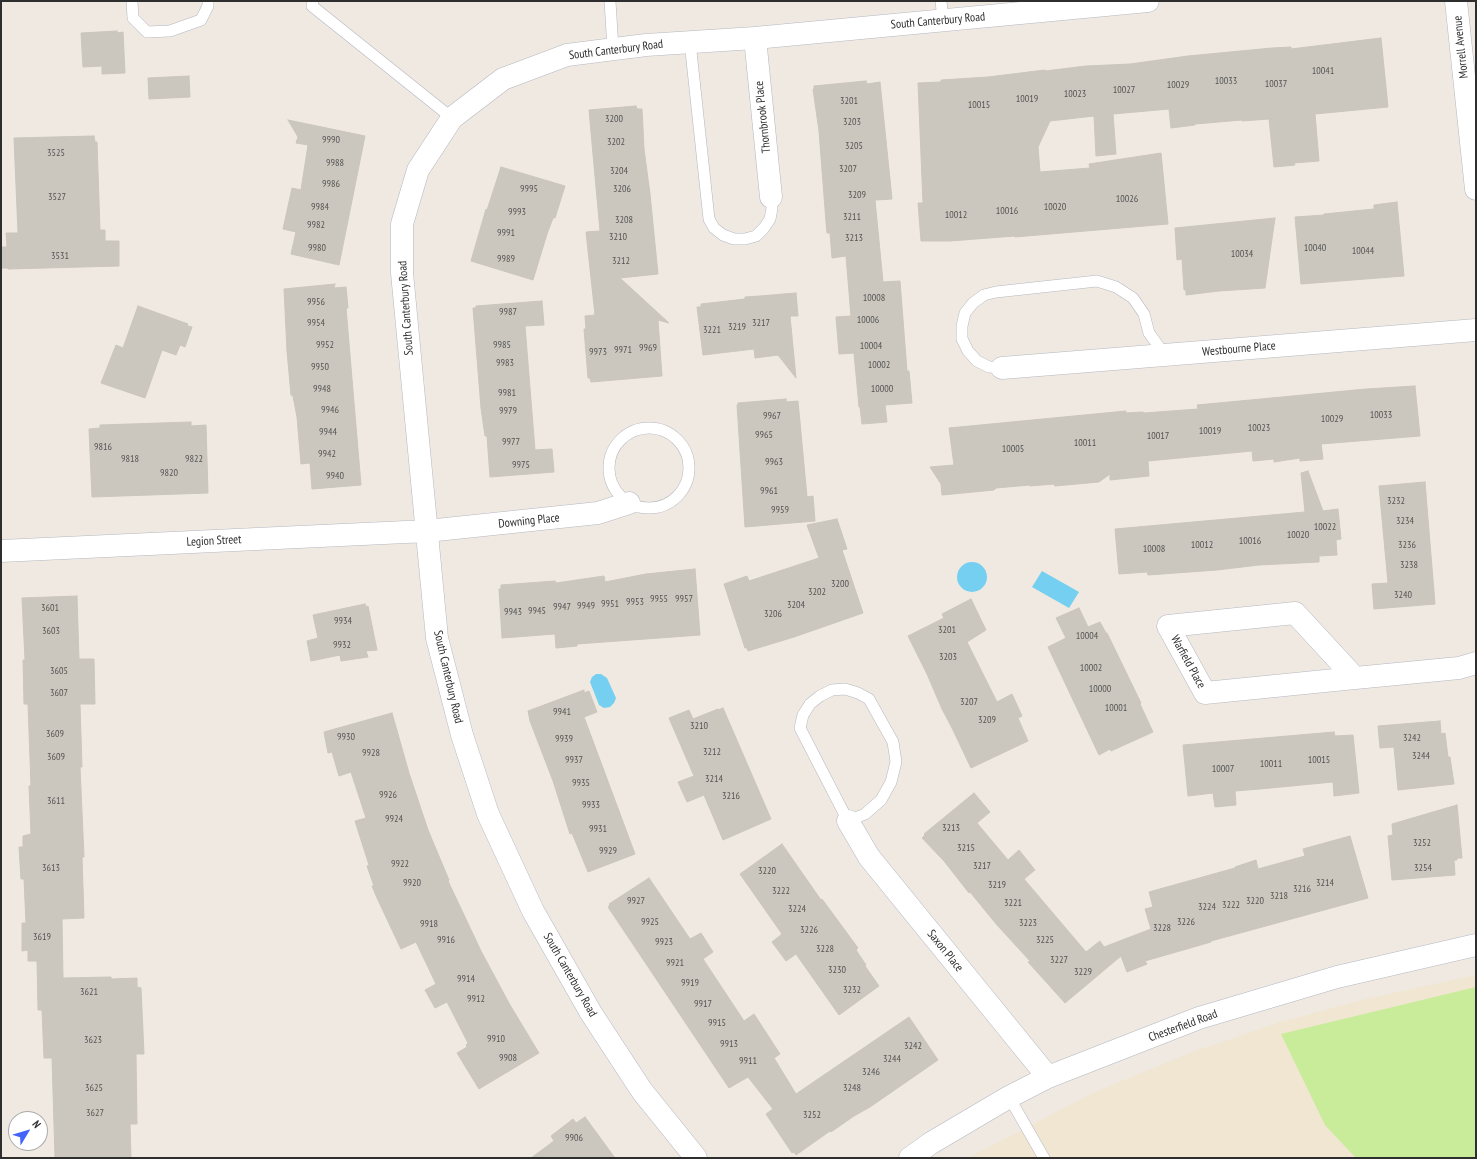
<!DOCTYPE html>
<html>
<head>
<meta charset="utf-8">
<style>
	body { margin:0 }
	#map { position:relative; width:1477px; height:1159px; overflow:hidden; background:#efe9e1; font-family:"PT Sans Narrow",sans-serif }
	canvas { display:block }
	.frame { position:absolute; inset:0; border:2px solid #2e2e2e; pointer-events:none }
	.north { position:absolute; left:8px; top:1111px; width:40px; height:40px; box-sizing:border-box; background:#fff; border:1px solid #ababab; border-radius:50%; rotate:52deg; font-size:11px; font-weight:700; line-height:16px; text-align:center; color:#2e2e2e }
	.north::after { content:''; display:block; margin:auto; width:14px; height:18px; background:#4264fb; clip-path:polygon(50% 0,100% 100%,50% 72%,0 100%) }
</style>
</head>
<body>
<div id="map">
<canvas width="1477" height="1159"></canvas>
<div class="frame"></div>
<div class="north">N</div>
</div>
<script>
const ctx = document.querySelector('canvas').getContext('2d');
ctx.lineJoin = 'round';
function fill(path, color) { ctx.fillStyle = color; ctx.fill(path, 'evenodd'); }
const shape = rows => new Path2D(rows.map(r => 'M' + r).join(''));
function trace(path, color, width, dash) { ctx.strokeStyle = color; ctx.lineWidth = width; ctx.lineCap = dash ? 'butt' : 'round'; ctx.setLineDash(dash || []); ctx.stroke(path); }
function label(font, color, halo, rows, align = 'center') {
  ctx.font = font + ' "PT Sans Narrow",sans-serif'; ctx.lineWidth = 4; ctx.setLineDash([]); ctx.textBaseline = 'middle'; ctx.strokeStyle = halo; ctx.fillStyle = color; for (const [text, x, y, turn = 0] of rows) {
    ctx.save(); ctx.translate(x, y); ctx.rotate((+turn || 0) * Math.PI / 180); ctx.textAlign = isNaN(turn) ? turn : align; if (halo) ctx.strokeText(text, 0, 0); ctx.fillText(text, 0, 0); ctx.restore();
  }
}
fill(shape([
	[1476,975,1476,1158,968,1158,1095,1092,1190,1053,1277,1023,1366,999]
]), '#f0e6d1');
fill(shape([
	[1476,987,1476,1158,1356,1158,1325,1125,1281,1034]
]), '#c9ec9a');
fill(shape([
	'957 577a15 15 0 1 1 30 0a15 15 0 1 1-30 0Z',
	[1042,571,1079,592,1069,608,1032,587],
	[596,674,601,674,607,678,616,698,614,703,610,707,604,708,599,705,590,682,592,677]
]), '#75cff0');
const building = shape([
	[117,31,117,33,123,32,125,73,102,74,102,66,83,67,81,33,117,31],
	[1381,38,1388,107,1315,114,1319,161,1294,163,1295,165,1274,167,1269,119,1242,121,1242,120,1195,124,1195,125,1171,128,1169,109,1113,114,1116,154,1096,156,1094,116,1050,121,1038,147,1040,172,1090,168,1089,164,1161,153,1168,224,1015,237,1015,236,950,241,921,241,918,203,923,203,918,83,941,82,941,80,988,77,1045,70,1045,71,1086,66,1130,64,1188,56,1272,48,1291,47,1291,49,1381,38],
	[189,76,190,97,149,99,148,78,189,76],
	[866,81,867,84,880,82,892,199,875,200,883,282,900,281,907,371,909,371,912,403,885,405,887,422,862,424,860,407,859,407,854,353,839,354,836,317,851,316,846,256,832,258,830,233,827,233,826,222,819,131,813,89,814,89,814,86,866,81],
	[636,106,637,109,642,109,644,149,650,194,658,274,620,278,669,323,658,320,662,376,591,382,590,378,588,378,584,329,586,329,585,316,595,315,586,232,600,231,589,110,636,106],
	[288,120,365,136,339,265,291,254,296,232,283,229,292,188,301,190,308,145,296,143,298,137,288,120],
	[94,136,95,142,97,142,100,230,105,230,105,241,119,241,119,266,8,269,8,268,1,268,1,247,7,247,6,233,18,233,14,138,94,136],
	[501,167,565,186,555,218,553,218,547,234,533,280,471,261,486,209,487,210,501,167],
	[1397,202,1404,276,1301,284,1295,217,1324,215,1324,214,1374,209,1374,205,1397,202],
	[1275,218,1265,288,1219,291,1186,295,1186,290,1184,290,1182,259,1177,260,1175,228,1275,218],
	[335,284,334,288,346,287,348,308,346,308,361,485,312,489,310,463,301,464,297,417,293,396,291,395,287,351,284,289,335,284],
	[796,293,798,316,790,316,796,378,778,355,755,358,754,349,703,355,697,307,701,307,701,304,745,299,745,297,760,296,796,293],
	[542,301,544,325,525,326,535,450,552,449,554,472,490,477,487,436,485,436,481,408,473,308,476,308,476,306,542,301],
	[138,306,188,324,187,326,192,327,185,347,180,345,176,355,162,350,145,398,101,383,116,345,123,348,138,306],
	[1415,386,1420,436,1321,444,1323,459,1300,461,1300,458,1274,462,1274,459,1253,461,1252,451,1148,461,1149,476,1110,480,1110,474,1099,482,1055,486,1054,484,1030,486,1030,485,996,488,994,490,942,495,941,484,930,467,954,465,949,428,1126,411,1126,413,1143,412,1144,413,1198,409,1197,405,1261,399,1366,389,1415,386],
	[786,399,786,402,798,401,807,497,813,496,815,521,745,527,737,405,738,405,738,403,786,399],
	[191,422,191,426,206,425,208,493,92,497,89,429,100,428,100,425,191,422],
	[1308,471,1323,511,1338,509,1341,539,1336,540,1337,555,1319,556,1319,562,1259,565,1217,570,1148,575,1147,572,1119,574,1115,529,1305,512,1301,473,1308,471],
	[1425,482,1435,604,1374,609,1372,584,1388,583,1379,486,1425,482],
	[837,519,847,549,842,550,863,613,794,637,748,651,747,648,745,648,724,584,747,576,749,581,819,558,807,525,837,519],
	[695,569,700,635,577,644,577,646,556,648,555,634,502,638,499,589,501,589,501,585,555,581,556,583,604,576,605,582,646,574,695,569],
	[77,596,79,659,94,659,95,704,80,704,82,767,80,767,84,857,82,857,84,918,62,919,63,978,111,977,111,979,137,978,137,987,141,988,144,1054,136,1054,137,1124,130,1124,131,1158,55,1158,52,1058,44,1058,42,1010,38,1010,37,961,28,961,28,950,22,951,22,923,26,923,24,879,21,879,19,847,23,847,23,836,31,834,29,786,31,786,28,704,24,704,23,660,25,660,22,598,77,596],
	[971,599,986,630,967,642,997,702,1012,694,1022,716,1018,718,1028,741,971,768,952,728,942,709,927,674,908,636,944,618,942,614,971,599],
	[365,604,366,607,368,606,377,650,366,651,368,657,341,661,340,655,311,661,307,641,318,638,313,615,365,604],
	[1079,608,1088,627,1100,622,1106,633,1107,633,1141,703,1140,704,1153,732,1111,751,1110,749,1099,755,1048,647,1066,638,1056,618,1079,608],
	[584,690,584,693,589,691,597,712,584,717,635,854,588,872,572,833,570,834,553,781,530,721,528,711,584,690],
	[723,708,771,819,723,840,704,795,687,802,678,782,694,776,669,718,689,710,693,719,718,709,718,710,723,708],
	[392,713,409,773,428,830,449,880,448,881,481,951,510,1005,539,1053,479,1089,457,1053,467,1047,466,1045,468,1043,447,1002,435,1008,425,990,436,984,416,942,401,949,377,898,372,886,374,886,367,866,369,865,355,821,366,818,351,772,339,776,332,752,328,753,324,732,392,713],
	[1440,721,1441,734,1445,733,1448,757,1450,757,1454,784,1398,790,1394,747,1380,748,1378,726,1440,721],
	[1334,732,1335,736,1353,735,1359,793,1334,796,1333,782,1260,789,1235,791,1236,805,1215,807,1213,793,1188,796,1183,745,1334,732],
	[974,793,990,812,977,823,1008,860,1019,850,1035,870,1024,879,1086,952,1100,941,1104,947,1151,929,1145,909,1153,907,1149,892,1235,868,1235,867,1256,860,1258,869,1305,856,1303,849,1350,836,1368,898,1211,941,1211,942,1145,961,1147,964,1127,972,1121,956,1065,1003,1028,962,1030,961,997,925,970,892,969,893,944,861,922,838,925,835,924,834,974,793],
	[1457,805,1462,858,1457,858,1457,860,1454,860,1455,875,1392,880,1388,836,1393,835,1392,824,1457,805],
	[782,844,821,900,822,899,858,948,856,950,866,965,865,966,879,986,839,1015,796,954,786,961,772,942,782,934,740,874,782,844],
	[649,878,690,939,701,933,713,952,703,959,744,1021,754,1014,780,1054,774,1058,796,1094,909,1017,938,1060,870,1107,854,1116,831,1132,830,1131,796,1155,794,1152,792,1153,766,1114,773,1109,748,1077,729,1088,608,907,610,905,609,904,649,878],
	[585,1117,615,1158,531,1158,554,1141,551,1136,573,1119,576,1123,585,1117]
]);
fill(building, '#cbc7bf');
trace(building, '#cbc5ba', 1);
const service = shape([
	[132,1,133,18,147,32,170,31,201,20,208,6,208,1],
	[313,1,312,6,452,118],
	[610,1,613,49],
	[941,1,943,20],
	[690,42,709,219,714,228,723,235,734,239,745,239,756,236,764,228,770,219,772,208,771,197],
	[1002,368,989,367,977,361,968,351,962,339,962,326,965,313,973,303,984,295,996,292,1097,281,1116,287,1133,298,1144,314,1149,333,1165,355],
	'609 468a40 40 0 1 1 80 0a40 40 0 1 1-80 0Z',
	[845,689,858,693,869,699,893,742,896,762,891,782,881,800,865,814,848,821,800,728,803,715,810,704,820,696,832,690,845,689],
	[1009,1097,1044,1158]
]);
const minor = shape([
	[755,38,771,197],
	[1002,368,1476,330],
	[1,551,427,531,598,513,629,503],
	[1355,678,1295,613,1168,626,1205,693,1355,678,1459,668,1476,663],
	[848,821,869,857,1048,1077],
	[696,1158,642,1091,591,1013,533,911,488,814,462,735,437,638,402,273,402,224,418,170,452,118,503,79,567,55,646,45,755,38,1148,1],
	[910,1158,931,1143,1009,1097,1048,1077,1199,1018,1337,977,1476,945]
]);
const tertiary = shape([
	[1456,1,1476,189]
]);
trace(service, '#b4b7c1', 12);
trace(minor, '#b4b7c1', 23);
trace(tertiary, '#b4b7c1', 23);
trace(service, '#fff', 11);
trace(minor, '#fff', 22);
trace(tertiary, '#fff', 22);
label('10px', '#555452', null, [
	["10041",1323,71],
	["10033",1226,81],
	["10037",1276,84],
	["10029",1178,85],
	["10027",1124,90],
	["10023",1075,94],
	["10019",1027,99],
	["3201",849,101],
	["10015",979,105],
	["3200",614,119],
	["3203",852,122],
	["9990",331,140],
	["3202",616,142],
	["3205",854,146],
	["3525",56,153],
	["9988",335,163],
	["3207",848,169],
	["3204",619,171],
	["9986",331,184],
	["9995",529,189],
	["3206",622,189],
	["3209",857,195],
	["3527",57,197],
	["10026",1127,199],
	["9984",320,207],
	["10020",1055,207],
	["10016",1007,211],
	["9993",517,212],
	["10012",956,215],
	["3211",852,217],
	["3208",624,220],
	["9982",316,225],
	["9991",506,233],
	["3210",618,237],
	["3213",854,238],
	["9980",317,248],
	["10040",1315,248],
	["10044",1363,251],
	["10034",1242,254],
	["3531",60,256],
	["9989",506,259],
	["3212",621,261],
	["10008",874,298],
	["9956",316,302],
	["9987",508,312],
	["10006",868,320],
	["9954",316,323],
	["3217",761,323],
	["3219",737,327],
	["3221",712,330],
	["9952",325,345],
	["9985",502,345],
	["10004",871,346],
	["9969",648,348],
	["9971",623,350],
	["9973",598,352],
	["9983",505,363],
	["10002",879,365],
	["9950",320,367],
	["9948",322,389],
	["10000",882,389],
	["9981",507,393],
	["9946",330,410],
	["9979",508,411],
	["10033",1381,415],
	["9967",772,416],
	["10029",1332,419],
	["10023",1259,428],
	["10019",1210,431],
	["9944",328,432],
	["9965",764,435],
	["10017",1158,436],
	["9977",511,442],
	["10011",1085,443],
	["9816",103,447],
	["10005",1013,449],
	["9942",327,454],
	["9818",130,459],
	["9822",194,459],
	["9963",774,462],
	["9975",521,465],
	["9820",169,473],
	["9940",335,476],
	["9961",769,491],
	["3232",1396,501],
	["9959",780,510],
	["3234",1405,521],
	["10022",1325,527],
	["10020",1298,535],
	["10016",1250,541],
	["10012",1202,545],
	["3236",1407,545],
	["10008",1154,549],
	["3238",1409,565],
	["3200",840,584],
	["3202",817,592],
	["3240",1403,595],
	["9955",659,599],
	["9957",684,599],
	["9953",635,602],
	["9951",610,604],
	["3204",796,605],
	["9949",586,606],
	["9947",562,607],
	["3601",50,608],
	["9945",537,611],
	["9943",513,612],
	["3206",773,614],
	["9934",343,621],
	["3201",947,630],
	["3603",51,631],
	["10004",1087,636],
	["9932",342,645],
	["3203",948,657],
	["10002",1091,668],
	["3605",59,671],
	["10000",1100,689],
	["3607",59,693],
	["3207",969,702],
	["10001",1116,708],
	["9941",562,712],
	["3209",987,720],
	["3210",699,726],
	["3609",55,734],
	["9930",346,737],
	["3242",1412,738],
	["9939",564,739],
	["3212",712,752],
	["9928",371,753],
	["3244",1421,756],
	["3609",56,757],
	["9937",574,760],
	["10015",1319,760],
	["10011",1271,764],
	["10007",1223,769],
	["3214",714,779],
	["9935",581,783],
	["9926",388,795],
	["3216",731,796],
	["3611",56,801],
	["9933",591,805],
	["9924",394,819],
	["3213",951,828],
	["9931",598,829],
	["3252",1422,843],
	["3215",966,848],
	["9929",608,851],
	["9922",400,864],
	["3217",982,866],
	["3613",51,868],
	["3254",1423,868],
	["3220",767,871],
	["9920",412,883],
	["3214",1325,883],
	["3219",997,885],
	["3216",1302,889],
	["3222",781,891],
	["3218",1279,896],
	["9927",636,901],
	["3220",1255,901],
	["3221",1013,903],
	["3222",1231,905],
	["3224",1207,907],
	["3224",797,909],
	["9925",650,922],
	["3226",1186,922],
	["3223",1028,923],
	["9918",429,924],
	["3228",1162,928],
	["3226",809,930],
	["3619",42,937],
	["9916",446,940],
	["3225",1045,940],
	["9923",664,942],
	["3228",825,949],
	["3227",1059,960],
	["9921",675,963],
	["3230",837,970],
	["3229",1083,972],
	["9914",466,979],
	["9919",690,983],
	["3232",852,990],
	["3621",89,992],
	["9912",476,999],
	["9917",703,1004],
	["9915",717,1023],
	["9910",496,1039],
	["3623",93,1040],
	["9913",729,1044],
	["3242",913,1046],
	["9908",508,1058],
	["3244",892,1059],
	["9911",748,1061],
	["3246",871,1072],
	["3625",94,1088],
	["3248",852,1088],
	["3627",95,1113],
	["3252",812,1115],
	["9906",574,1138]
]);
label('12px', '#2e2e2e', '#fff', [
	["South Canterbury Road",938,21,-5],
	["Morrell Avenue",1461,47,-96],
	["South Canterbury Road",616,50,-7],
	["Thornbrook Place",763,117,-96],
	["South Canterbury Road",406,308,-94],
	["Westbourne Place",1239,349,-5],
	["Downing Place",529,521,-6],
	["Legion Street",214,541,-3],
	["Warfield Place",1188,662,61],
	["South Canterbury Road",448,677,77],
	["Saxon Place",945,951,51],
	["South Canterbury Road",570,975,60],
	["Chesterfield Road",1183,1026,-20]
]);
</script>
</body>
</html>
